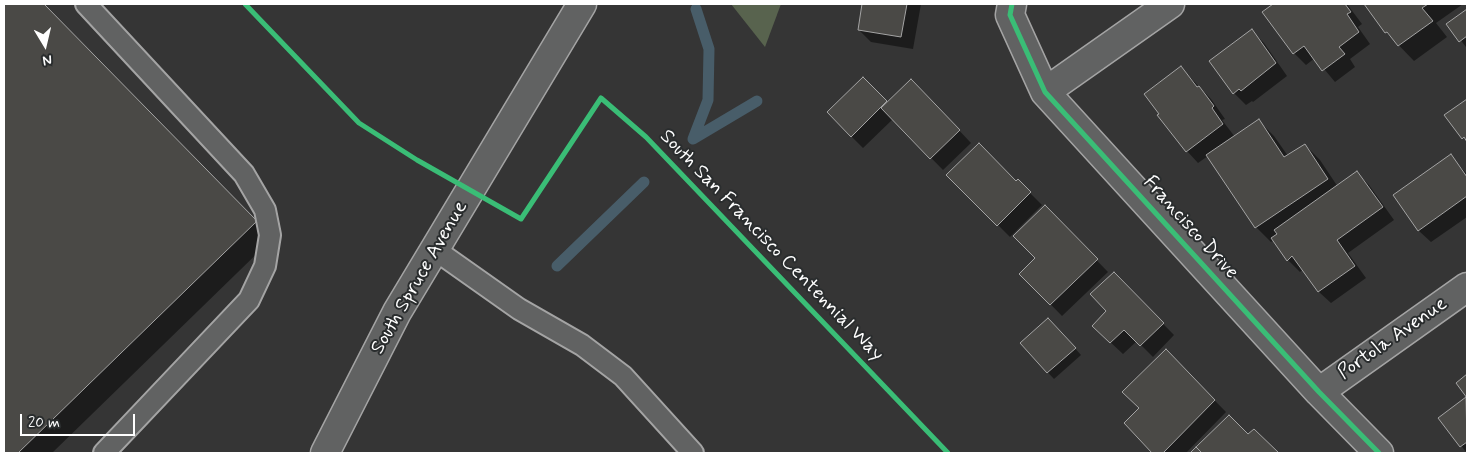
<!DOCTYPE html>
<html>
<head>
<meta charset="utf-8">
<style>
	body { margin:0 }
	#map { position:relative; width:1471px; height:457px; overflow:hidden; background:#353535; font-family:Mynerve,sans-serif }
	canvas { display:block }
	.frame { position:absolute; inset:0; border:5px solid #fff; pointer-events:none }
	.north { position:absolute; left:20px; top:20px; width:50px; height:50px; -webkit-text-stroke:4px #2a2d2e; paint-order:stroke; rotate:171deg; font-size:14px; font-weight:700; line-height:20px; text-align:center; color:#fff }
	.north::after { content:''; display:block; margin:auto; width:18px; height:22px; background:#fff; clip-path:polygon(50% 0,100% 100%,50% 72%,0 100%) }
	.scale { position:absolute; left:20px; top:414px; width:115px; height:22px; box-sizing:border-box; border:2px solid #fff; border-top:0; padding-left:6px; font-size:15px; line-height:18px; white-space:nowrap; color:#fff; -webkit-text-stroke:4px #2a2d2e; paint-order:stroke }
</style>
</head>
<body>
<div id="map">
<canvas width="1471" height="457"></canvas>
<div class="frame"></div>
<div class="north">N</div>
<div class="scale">20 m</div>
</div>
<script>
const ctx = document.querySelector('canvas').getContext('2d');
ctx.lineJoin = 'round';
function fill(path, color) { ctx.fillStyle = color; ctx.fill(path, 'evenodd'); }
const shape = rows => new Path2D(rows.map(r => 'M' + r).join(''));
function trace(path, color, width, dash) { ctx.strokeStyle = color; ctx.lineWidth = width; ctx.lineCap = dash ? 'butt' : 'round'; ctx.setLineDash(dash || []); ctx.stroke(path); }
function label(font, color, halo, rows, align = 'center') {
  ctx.font = font + ' Mynerve,sans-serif'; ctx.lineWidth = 4; ctx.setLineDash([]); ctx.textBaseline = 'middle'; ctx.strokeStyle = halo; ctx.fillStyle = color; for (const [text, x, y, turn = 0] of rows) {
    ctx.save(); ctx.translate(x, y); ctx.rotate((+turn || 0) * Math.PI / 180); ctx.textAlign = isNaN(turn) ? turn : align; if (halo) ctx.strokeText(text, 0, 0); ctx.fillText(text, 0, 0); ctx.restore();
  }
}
fill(shape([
	[731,4,781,4,765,47]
]), '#58634e');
fill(shape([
	[4,4,42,4,273,238,52,453,4,453],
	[864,4,921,4,913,49,871,42,859,30],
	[1275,4,1347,4,1362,24,1358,27,1370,44,1350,59,1355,67,1335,82,1315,58,1306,65,1294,53,1264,12],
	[1366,4,1463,4,1436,23,1447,37,1414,61,1386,32],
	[1467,10,1467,47,1466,47,1448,24],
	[1252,31,1264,43,1287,76,1253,102,1252,101,1246,105,1234,93],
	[1181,68,1211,99,1225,119,1222,120,1235,137,1259,121,1274,136,1288,156,1305,145,1320,160,1338,187,1357,173,1369,185,1394,220,1348,253,1366,278,1331,303,1319,292,1303,269,1300,272,1288,260,1274,240,1271,242,1256,227,1208,156,1198,163,1187,151],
	[863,79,887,103,923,92,971,143,943,170,893,119,863,148,851,136],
	[1450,156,1467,174,1467,217,1431,242,1419,231,1394,196],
	[948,175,1017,182,1018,181,1042,205,1010,237],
	[1045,207,1108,272,1062,316,1021,274,1037,258],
	[1114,274,1174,335,1153,357,1137,341,1123,354,1093,326,1108,311],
	[1055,326,1081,355,1054,379,1021,344],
	[1166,351,1226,412,1186,453,1154,453,1125,423,1140,408],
	[1467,397,1467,453,1439,418],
	[1229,417,1248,436,1254,431,1277,453,1192,453]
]), '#0007');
trace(shape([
	[693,139,708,100,709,49,696,9],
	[693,139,757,101],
	[557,266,644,182]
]), '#485d69', 11);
const building = shape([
	[4,4,44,4,257,221,18,453,4,453,4,4],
	[862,4,907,4,901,37,858,30,862,4],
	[1273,4,1345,4,1351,12,1347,14,1359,32,1339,47,1345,54,1322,71,1304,46,1293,54,1262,12,1273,4],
	[1364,4,1428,4,1422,8,1433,21,1398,46,1387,32,1385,33,1364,4],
	[1467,9,1467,36,1459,42,1446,24,1467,9],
	[1252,29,1276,63,1241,91,1239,89,1233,94,1209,61,1252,29],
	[1181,66,1197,87,1199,86,1214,106,1212,108,1223,124,1186,152,1157,115,1159,114,1144,94,1181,66],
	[863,77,887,101,851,137,827,112,863,77],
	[911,79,960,130,930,159,881,108,911,79],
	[1467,99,1467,142,1464,137,1462,139,1444,115,1467,99],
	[1259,119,1284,157,1305,144,1328,179,1255,228,1206,155,1259,119],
	[979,143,1016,181,1018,179,1031,192,997,226,946,175,979,143],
	[1451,154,1467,177,1467,196,1418,231,1393,195,1451,154],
	[1357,171,1383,207,1337,240,1355,266,1318,292,1292,256,1287,261,1271,238,1277,234,1274,230,1357,171],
	[1045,205,1098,259,1050,305,1019,274,1035,258,1013,236,1045,205],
	[1114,272,1164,323,1140,346,1124,330,1110,343,1092,326,1106,311,1090,294,1114,272],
	[1048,318,1076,348,1047,373,1020,343,1048,318],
	[1166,349,1215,400,1163,453,1152,453,1124,423,1139,408,1122,392,1166,349],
	[1467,374,1467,398,1456,383,1467,374],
	[1466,397,1467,442,1460,447,1438,418,1466,397],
	[1229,415,1248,434,1254,429,1279,453,1202,453,1196,447,1229,415],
	[1196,447,1202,453,1190,453,1196,447]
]);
fill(building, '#4a4946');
trace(building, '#a4a4a4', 1);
const service = shape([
	[86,4,244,174,265,210,270,235,265,266,249,300,104,453],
	[434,249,519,309,582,345,623,376,693,453]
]);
const minor = shape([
	[1012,4,1010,15,1045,92,1319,392,1379,453],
	[1045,92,1170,4],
	[1319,392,1467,287]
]);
const secondary = shape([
	[325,453,397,312,582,4]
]);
trace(service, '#a4a4a4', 24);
trace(minor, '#a4a4a4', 31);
trace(secondary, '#a4a4a4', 31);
trace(service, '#616262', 20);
trace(minor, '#616262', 28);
trace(secondary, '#616262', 28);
trace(shape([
	[245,4,359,123,417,160,521,219,601,98,646,137,948,453],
	[1012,4,1010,15,1045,92,1319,392,1379,453]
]), '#3abd76', 5);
label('20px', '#fff', '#2a2d2e', [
	["Francisco Drive",1190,228,48],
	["South San Francisco Centennial Way",771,246,46],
	["South Spruce Avenue",420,278,-60],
	["Portola Avenue",1393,339,-35]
]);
</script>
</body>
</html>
